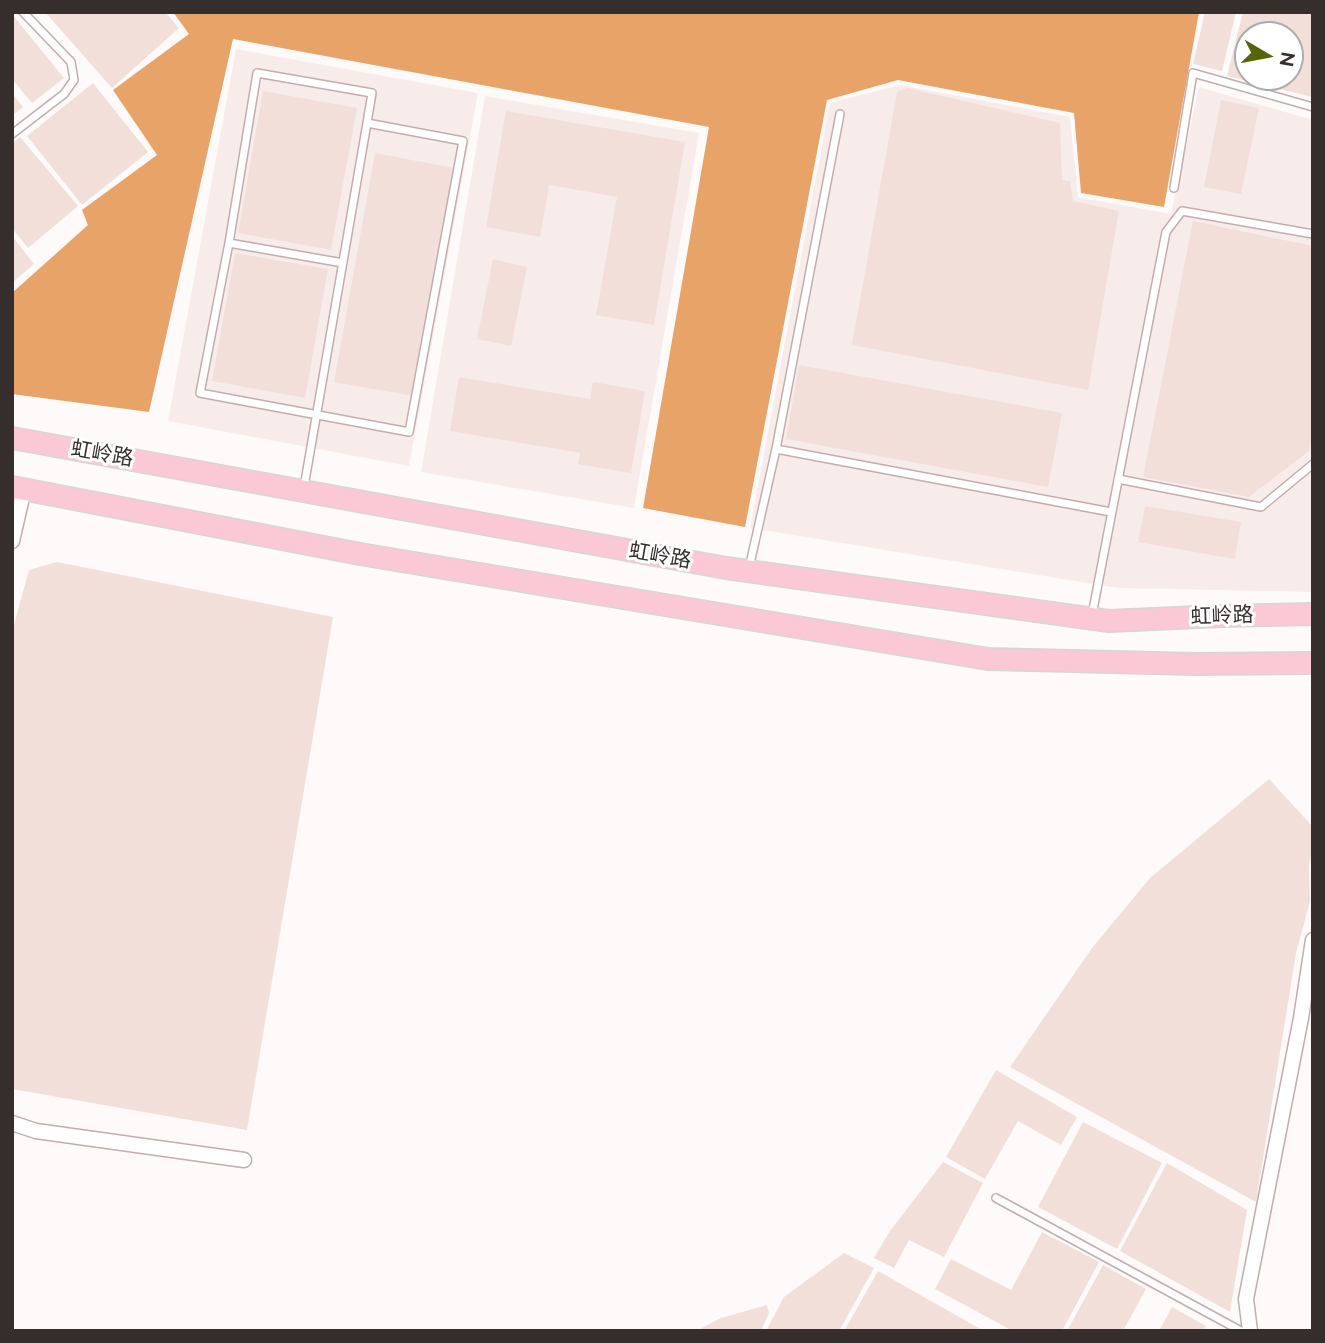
<!DOCTYPE html>
<html>
<head>
<meta charset="utf-8">
<style>
	body { margin:0 }
	#map { position:relative; width:1325px; height:1343px; overflow:hidden; background:#fefafa; font-family:Raleway,sans-serif }
	canvas { display:block }
	.frame { position:absolute; inset:0; border:14px solid #352e2d; pointer-events:none }
	.north { position:absolute; left:1234px; top:21px; width:70px; height:70px; box-sizing:border-box; background:#fff; border:2px solid #aeabab; border-radius:50%; rotate:100deg; font-size:19px; font-weight:700; line-height:28px; text-align:center; color:#352e2d }
	.north::after { content:''; display:block; margin:auto; width:24px; height:32px; background:#57650a; clip-path:polygon(50% 0,100% 100%,50% 72%,0 100%) }
</style>
</head>
<body>
<div id="map">
<canvas width="1325" height="1343"></canvas>
<div class="frame"></div>
<div class="north">N</div>
</div>
<script>
const ctx = document.querySelector('canvas').getContext('2d');
ctx.lineJoin = 'round';
function fill(path, color) { ctx.fillStyle = color; ctx.fill(path, 'evenodd'); }
const shape = rows => new Path2D(rows.map(r => 'M' + r).join(''));
function trace(path, color, width, dash) { ctx.strokeStyle = color; ctx.lineWidth = width; ctx.lineCap = dash ? 'butt' : 'round'; ctx.setLineDash(dash || []); ctx.stroke(path); }
function label(font, color, halo, rows, align = 'center') {
  ctx.font = font + ' Raleway,"Noto Sans SC",sans-serif'; ctx.lineWidth = 6; ctx.setLineDash([]); ctx.textBaseline = 'middle'; ctx.strokeStyle = halo; ctx.fillStyle = color; for (const [text, x, y, turn = 0] of rows) {
    ctx.save(); ctx.translate(x, y); ctx.rotate((+turn || 0) * Math.PI / 180); ctx.textAlign = isNaN(turn) ? turn : align; if (halo) ctx.strokeText(text, 0, 0); ctx.fillText(text, 0, 0); ctx.restore();
  }
}
fill(shape([
	[236,49,478,93,409,466,168,421],
	[900,85,1070,117,1078,197,1171,214,1199,87,1313,120,1313,592,1118,588,750,528,830,103],
	[485,96,699,133,634,508,421,472]
]), '#f8eceb');
fill(shape([
	[173,12,1199,12,1164,207,1081,193,1074,113,898,80,827,100,745,527,643,508,709,127,233,39,149,412,12,394,12,293,88,225,82,210,157,155,113,90,189,34]
]), '#e8a368');
fill(shape([
	[45,12,165,12,179,28,112,88],
	[1205,12,1236,12,1222,71,1193,64],
	[1243,12,1313,12,1312,97,1227,76],
	[1248,35,1290,35,1290,77,1248,77],
	[12,14,64,78,32,103,12,79],
	[93,83,148,152,82,205,27,136],
	[907,88,1060,123,1062,180,1070,181,1073,201,1119,211,1088,390,852,345,897,92],
	[263,91,357,108,331,250,238,233],
	[12,93,23,107,12,116],
	[1221,100,1259,108,1241,194,1204,187],
	[506,111,685,142,654,325,596,315,617,197,549,185,540,237,486,227],
	[20,137,78,206,28,248,12,228,12,144],
	[375,153,454,168,413,396,334,382],
	[1193,221,1313,246,1313,433,1309,451,1249,497,1143,477],
	[12,236,34,264,12,283],
	[235,253,328,269,305,398,212,381],
	[493,259,527,267,511,346,477,339],
	[799,365,1062,413,1048,487,786,439],
	[459,377,590,399,593,382,645,391,631,473,578,464,580,453,450,431],
	[1145,506,1241,522,1235,559,1138,542],
	[57,562,333,617,247,1130,12,1089,12,632,29,570],
	[1269,779,1313,827,1313,845,1309,866,1310,901,1296,953,1256,1202,1010,1067,1092,948,1150,878],
	[996,1070,1077,1117,1061,1145,1018,1121,985,1179,946,1157],
	[1083,1122,1162,1163,1117,1249,1038,1207],
	[943,1162,983,1183,944,1257,909,1240,894,1268,874,1258,890,1231],
	[1167,1163,1247,1210,1230,1312,1120,1251],
	[1042,1232,1099,1262,1062,1331,1013,1331,935,1289,951,1259,1011,1290],
	[844,1253,874,1268,839,1331,766,1331,784,1297],
	[1103,1265,1146,1289,1123,1331,1067,1331],
	[878,1271,984,1331,844,1331],
	[767,1305,769,1313,761,1331,696,1331,721,1318],
	[1172,1307,1206,1326,1203,1331,1159,1331]
]), '#f2dfd9');
const service = shape([
	[840,114,776,449,1111,512],
	[12,134,64,94,74,80,71,62,23,12],
	[1174,188,1193,73,1313,107],
	[229,243,200,393,409,432,463,141,367,123],
	[1118,479,1261,507,1313,464],
	[304,487,367,123,372,93,257,73,229,243,343,263],
	[749,568,776,449],
	[1092,615,1166,232,1182,211,1313,234],
	[996,1198,1241,1331]
]);
const minor = shape([
	[12,541,24,489],
	[12,1123,36,1131,244,1160],
	[1250,1331,1246,1299,1301,1018,1313,940]
]);
const primary = shape([
	[12,438,726,568,1109,621,1221,616,1313,614],
	[12,487,360,554,988,659,1196,664,1313,663]
]);
trace(service, '#c2aead', 10);
trace(minor, '#c2aead', 17);
trace(primary, '#d7d5d5', 24);
trace(service, '#fff', 7);
trace(minor, '#fff', 14);
trace(primary, '#fbc8d6', 21);
label('21px', '#352e2d', '#fff', [
	["虹岭路",102,454,10],
	["虹岭路",660,556,10],
	["虹岭路",1222,616,-2]
]);
</script>
</body>
</html>
